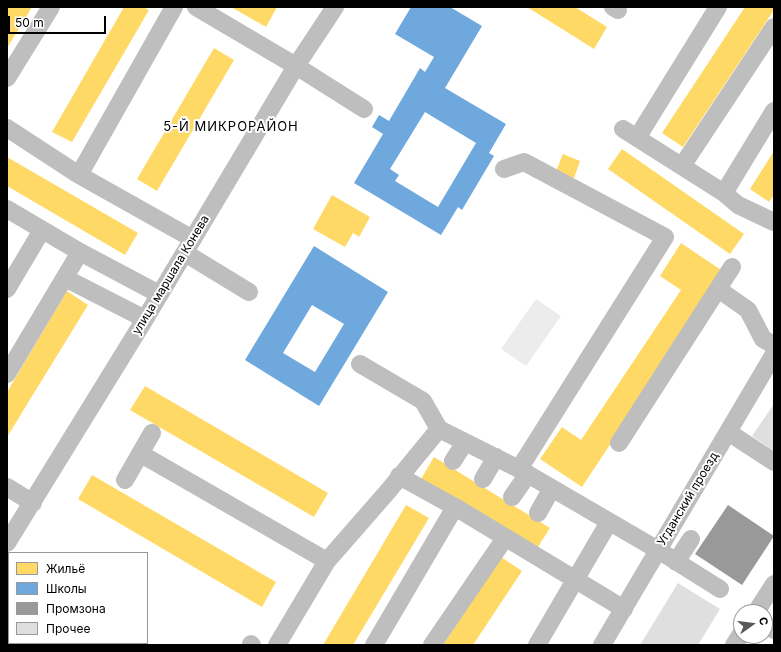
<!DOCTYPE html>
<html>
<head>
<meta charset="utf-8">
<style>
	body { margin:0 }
	#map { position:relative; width:781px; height:652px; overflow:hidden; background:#fff; font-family:Inter,sans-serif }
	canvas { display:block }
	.frame { position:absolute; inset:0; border:8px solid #000; pointer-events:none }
	.legend { position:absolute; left:8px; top:552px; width:140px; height:92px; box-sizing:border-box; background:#fff; border:1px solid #999; margin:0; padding:5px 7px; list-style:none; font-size:12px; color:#000 }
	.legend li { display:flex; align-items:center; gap:8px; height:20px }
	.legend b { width:20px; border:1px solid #999 }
	.north { position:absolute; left:733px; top:604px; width:40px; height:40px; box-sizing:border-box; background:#fff; border:1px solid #999; border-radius:50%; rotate:76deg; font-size:11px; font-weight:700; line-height:16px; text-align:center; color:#000 }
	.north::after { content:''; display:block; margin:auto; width:14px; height:18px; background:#595959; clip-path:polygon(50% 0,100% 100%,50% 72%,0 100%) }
	.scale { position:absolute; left:8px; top:16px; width:98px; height:18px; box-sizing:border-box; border:2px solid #000; border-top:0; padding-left:5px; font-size:12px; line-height:14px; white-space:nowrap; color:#000; -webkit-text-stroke:3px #fff; paint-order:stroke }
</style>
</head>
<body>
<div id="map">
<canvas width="781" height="652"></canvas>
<div class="frame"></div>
<ul class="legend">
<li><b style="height:11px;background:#ffd966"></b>Жильё</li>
<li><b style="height:11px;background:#6fa8dc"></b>Школы</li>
<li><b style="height:11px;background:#999"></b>Промзона</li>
<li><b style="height:11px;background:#dfdfdf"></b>Прочее</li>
</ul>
<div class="north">С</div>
<div class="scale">50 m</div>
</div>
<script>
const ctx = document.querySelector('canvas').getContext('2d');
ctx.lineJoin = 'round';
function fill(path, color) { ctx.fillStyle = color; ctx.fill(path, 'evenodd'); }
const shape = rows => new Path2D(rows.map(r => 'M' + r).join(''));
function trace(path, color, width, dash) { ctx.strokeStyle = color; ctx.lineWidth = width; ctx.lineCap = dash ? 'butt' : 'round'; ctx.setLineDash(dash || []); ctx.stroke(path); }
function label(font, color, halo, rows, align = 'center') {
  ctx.font = font + ' Inter,sans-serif'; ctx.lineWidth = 4; ctx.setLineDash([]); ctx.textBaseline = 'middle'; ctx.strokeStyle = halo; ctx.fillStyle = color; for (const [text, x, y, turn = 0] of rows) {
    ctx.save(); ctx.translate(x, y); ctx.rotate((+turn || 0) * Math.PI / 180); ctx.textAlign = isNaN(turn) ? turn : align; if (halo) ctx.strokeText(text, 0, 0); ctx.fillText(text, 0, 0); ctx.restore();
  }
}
fill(shape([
	[536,299,561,316,526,366,501,349]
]), '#ececec');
fill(shape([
	[7,7,32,7,7,48],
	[124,7,143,7,149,10,72,142,52,132],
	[231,7,277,7,266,27],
	[527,7,575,7,607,27,594,49],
	[745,7,774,7,774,10,683,147,662,133],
	[214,48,234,60,157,191,137,179],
	[622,149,744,234,730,254,608,169],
	[774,151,774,195,769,202,750,189],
	[563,154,580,161,574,178,556,171],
	[7,157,138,233,125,255,7,186],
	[332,195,370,217,359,237,353,233,345,247,313,229],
	[681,243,724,272,582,487,540,459,562,427,581,440,681,290,660,276],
	[67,291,88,305,7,437,7,392],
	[145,386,328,493,314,517,130,410],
	[434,457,550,528,536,550,421,479],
	[92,475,276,582,262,607,78,499],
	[406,505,429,518,353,645,323,645],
	[501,557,522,571,473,645,443,645]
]), '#ffd966');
fill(shape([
	[411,7,450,7,482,26,445,88,506,124,489,153,494,156,462,210,458,207,441,235,354,183,383,134,372,127,379,115,389,121,420,68,425,72,434,57,395,34],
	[425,112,476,143,438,207,395,181,399,175,390,169],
	[314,246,388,292,319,406,245,360],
	[312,305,344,324,315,372,283,353],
	[97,643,137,643,138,645,97,645]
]), '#6fa8dc');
fill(shape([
	[728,505,774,536,742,585,695,554]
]), '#999');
fill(shape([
	[774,404,774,451,752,436],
	[678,583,720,609,698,645,640,645]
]), '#dfdfdf');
trace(shape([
	[196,7,296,66,364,109],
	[613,7,618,10],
	[7,78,51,7],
	[7,128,79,175,193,239],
	[623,129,724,193,738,205,774,222],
	[637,138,718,7],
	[682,166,774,27],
	[504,169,524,162,665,237,519,469],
	[79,175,174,7],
	[724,193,774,111],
	[7,209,80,252,159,294],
	[185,253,249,292],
	[65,278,145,319],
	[7,289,42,230],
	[718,289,748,310,763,339,774,345],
	[360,364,423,401,439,429],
	[7,374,80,252],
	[728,432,774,462],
	[619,443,732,267],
	[141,454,327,561],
	[453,461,465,442],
	[399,476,455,507,624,609],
	[483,479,496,457],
	[125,480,152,433],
	[7,487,33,503],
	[512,497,528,474],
	[538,513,552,488],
	[7,543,145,319,296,66,335,7],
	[676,562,691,539],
	[756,612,774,584],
	[7,618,9,614],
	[765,624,774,630],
	[251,644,252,645],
	[277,645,327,561,389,490,439,429,519,469,658,550,720,589],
	[374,645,455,507],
	[432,645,505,538],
	[537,645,609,522],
	[602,645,774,354],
	[734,645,741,634]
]), '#bebebe', 18);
label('12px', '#000', '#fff', [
	["улица маршала Конева",171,275,-59],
	["Угданский проезд",688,499,-59]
]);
ctx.letterSpacing = '1px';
label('13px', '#000', '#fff', [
	["5-Й МИКРОРАЙОН",231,127]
]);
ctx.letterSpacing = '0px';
</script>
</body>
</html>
